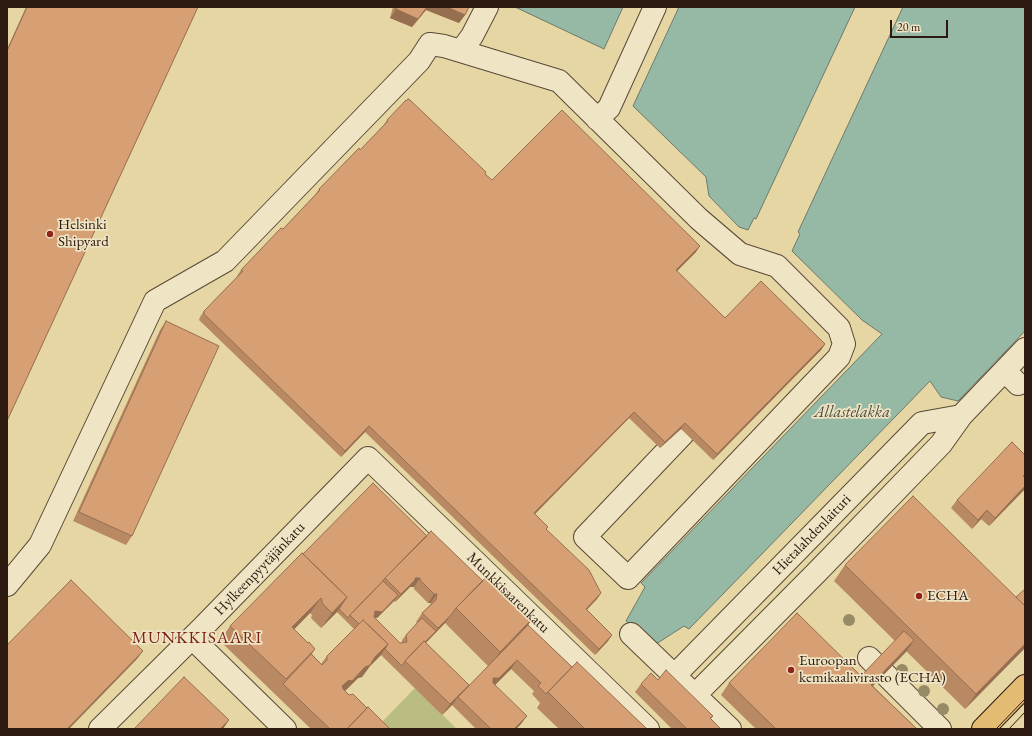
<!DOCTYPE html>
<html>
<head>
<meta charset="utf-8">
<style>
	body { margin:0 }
	#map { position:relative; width:1032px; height:736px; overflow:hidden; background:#e6d6a4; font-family:"EB Garamond",serif }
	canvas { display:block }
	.frame { position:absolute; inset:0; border:8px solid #2c1a11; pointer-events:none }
	.scale { position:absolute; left:890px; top:20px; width:58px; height:18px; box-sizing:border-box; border:2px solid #2c1a11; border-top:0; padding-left:5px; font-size:12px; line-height:14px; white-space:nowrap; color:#2c1a11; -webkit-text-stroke:3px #efe4c4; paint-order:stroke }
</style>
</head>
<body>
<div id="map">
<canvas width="1032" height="736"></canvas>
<div class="frame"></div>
<div class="scale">20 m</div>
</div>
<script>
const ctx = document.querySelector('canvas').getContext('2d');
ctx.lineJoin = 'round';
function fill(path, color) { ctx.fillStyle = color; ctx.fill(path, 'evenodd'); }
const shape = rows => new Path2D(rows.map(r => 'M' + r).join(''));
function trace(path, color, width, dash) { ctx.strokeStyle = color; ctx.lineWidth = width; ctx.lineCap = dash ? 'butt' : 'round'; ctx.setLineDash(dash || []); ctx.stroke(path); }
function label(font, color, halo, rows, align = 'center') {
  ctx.font = font + ' "EB Garamond",serif'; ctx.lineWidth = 3.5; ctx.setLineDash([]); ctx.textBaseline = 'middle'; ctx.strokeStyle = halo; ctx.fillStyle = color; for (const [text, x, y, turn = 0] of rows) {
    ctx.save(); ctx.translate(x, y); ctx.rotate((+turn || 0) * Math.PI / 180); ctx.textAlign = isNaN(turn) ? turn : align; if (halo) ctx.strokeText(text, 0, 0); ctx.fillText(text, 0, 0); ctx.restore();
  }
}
fill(shape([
	[415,688,457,729,385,729,380,724]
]), '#bbbc81');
const water = shape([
	[515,7,623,7,604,49,515,7],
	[679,7,855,7,756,219,754,218,748,230,739,227,709,196,706,177,633,106,679,7],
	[903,7,1025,7,1025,331,958,401,941,397,930,381,689,629,684,626,653,646,626,621,645,587,641,583,882,334,862,320,792,251,800,234,798,232,903,7]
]);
fill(water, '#96b9a5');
trace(water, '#6c796a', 1);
const minor = shape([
	[461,51,472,36,487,7],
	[597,119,609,108,655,7],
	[1005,371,1018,384],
	[7,585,40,545,155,301,225,261,419,61,430,44,444,46,559,81,699,219,740,254,777,266,839,328,844,344,839,357,628,578,585,537,683,434],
	[631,634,730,729],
	[192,638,285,729],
	[869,658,940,729],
	[675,675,922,423,961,416,1025,349],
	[695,695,818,571,941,444,961,416],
	[100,729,202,628,368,458,648,729]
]);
const major = shape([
	[983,729,1025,686]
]);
trace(minor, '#5a4936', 24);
trace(major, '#2c1a11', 24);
trace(minor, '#efe4c4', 22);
trace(major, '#e3bb72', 22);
trace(shape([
	[996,729,1025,699],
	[1009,729,1025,712]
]), '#2c1a11', 1);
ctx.fillStyle = '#978a66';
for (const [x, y] of [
	[849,620],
	[902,670],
	[924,691],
	[943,709]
]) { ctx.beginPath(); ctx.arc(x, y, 6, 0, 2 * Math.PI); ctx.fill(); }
fill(shape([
	[26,7,198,7,7,421,7,49],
	[393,7,469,7,465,15,459,23,426,10,412,27,390,18],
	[387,120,485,174,492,180,696,252,677,271,725,318,825,344,821,350,713,460,681,429,660,448,629,418,535,514,546,529,601,593,597,599,586,610,612,635,608,641,595,655,365,432,341,457,199,320,200,317,204,311,238,276,237,276,241,270,283,229,315,195,319,189,360,150,383,126],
	[166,321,132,536,126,545,73,521,160,330],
	[1025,455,1025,476,1024,477,1024,490,989,526,981,519,972,529,951,508,957,500],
	[427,536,483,581,532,619,528,625,572,667,647,729,559,729,537,708,540,703,532,694,534,691,511,669,495,685,521,724,516,729,476,729,452,705,453,704,442,715,381,655,370,666,362,677,358,678,345,691,390,729,311,729,220,641,230,626,303,554],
	[410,587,414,587,414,589,428,603,431,603,430,605,422,613,416,622,417,623,406,635,402,640,402,643,400,643,374,617,377,618,394,601,395,602],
	[337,612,354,629,327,656,321,664,312,654,315,649,308,643,294,629,310,613,312,615,311,618,321,628],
	[445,623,488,666,467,688,469,685,426,643],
	[845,565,1025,648,965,709,906,651,873,686,917,729,756,729,721,695,729,683,861,676,895,641,834,581],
	[641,684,713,716,711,719,721,729,672,729,635,692]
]), '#b98964');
fill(shape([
	[427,7,447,7,465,15,459,23,426,10,412,27,390,18,396,9],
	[700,246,696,252,672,276,676,270],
	[825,344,821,350,713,460,717,454],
	[634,412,629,418,530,519,534,513],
	[685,423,681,429,660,448,665,442],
	[369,426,365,432,341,457,345,451],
	[1025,486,1025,488,1024,490,989,526,995,518],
	[987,510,981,519,972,529,978,520],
	[415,578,420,578,414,587,410,587,395,602,401,594],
	[601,593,597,599,582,615,586,609],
	[434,594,437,594,431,603,428,603],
	[398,595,394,601,377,618,371,617,375,611],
	[347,597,337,612,321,628,332,613],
	[321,598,310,613,281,643,292,627],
	[451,615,445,623,407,662,406,661],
	[532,619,522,634,489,667,500,652],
	[612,635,608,641,595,655,599,649],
	[914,640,906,652,863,696,871,685],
	[388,644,381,655,370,666,362,677,358,678,344,692,341,691,342,686,375,657],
	[1025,644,1025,648,965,709,976,694],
	[143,651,137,659,69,729,67,729],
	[517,660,511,669,493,687,493,678],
	[469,685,461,696,458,697,453,704,442,715,450,704],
	[527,716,521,724,516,729,514,729],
	[229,720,223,729,220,729]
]), '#966f51');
const building = shape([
	[27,7,198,7,7,421,7,51,27,7],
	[396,7,427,7,418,19,396,9,396,7],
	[447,7,469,7,465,15,447,7],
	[408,99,410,100,486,172,485,174,492,180,562,110,700,246,676,270,725,318,761,281,825,344,717,454,685,423,665,442,634,412,534,513,548,527,546,529,589,570,601,593,586,609,612,635,599,649,369,426,345,451,204,314,204,311,243,271,241,270,281,228,283,229,320,190,319,189,359,148,360,150,388,121,387,120,406,100,406,101,408,99],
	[166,321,219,346,132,536,79,512,166,321],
	[1012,442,1025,455,1025,474,1023,476,1025,477,1025,486,995,518,987,510,978,520,957,500,1012,442],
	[373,483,427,536,385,578,383,581,350,615,348,618,339,609,347,597,303,554,373,483],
	[913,496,1025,606,1025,644,976,694,845,565,913,496],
	[431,531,483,581,456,608,451,615,438,628,422,613,436,600,437,594,434,594,420,580,420,578,415,578,415,580,401,594,385,578,431,531],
	[302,553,347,597,332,613,322,603,322,600,321,598,292,627,308,643,309,642,315,649,286,679,230,626,302,553],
	[488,575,532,619,500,652,456,608,488,575],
	[71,580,143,651,67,729,7,729,7,645,71,580],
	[383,581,398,595,382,612,375,611,374,617,400,643,407,642,406,635,422,618,436,631,425,642,424,641,405,661,402,666,385,649,388,644,363,620,359,624,350,615,383,581],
	[1025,589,1025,606,1016,597,1025,589],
	[797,613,861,676,904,631,914,640,871,685,917,729,776,729,729,683,797,613],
	[363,620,388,644,375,657,370,665,365,667,352,681,349,680,342,686,343,689,349,695,353,694,367,708,347,729,330,729,283,684,311,654,322,665,327,660,327,656,363,620],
	[528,625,572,667,546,694,538,686,541,683,517,660,499,678,493,678,493,683,527,716,514,729,491,729,458,697,528,625],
	[424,641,469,685,450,704,405,661,424,641],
	[577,662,647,729,585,729,548,692,577,662],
	[666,670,713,716,710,718,721,729,687,729,641,684,651,673,658,680,666,670],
	[184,677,229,720,220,729,134,729,184,677],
	[368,707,390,729,347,729,368,707]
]);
fill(building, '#d79f74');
trace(building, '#966f51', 1);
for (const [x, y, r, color] of [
	[50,234,4,"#8f2418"],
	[919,596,4,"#8f2418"],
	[791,670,4,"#8f2418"]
]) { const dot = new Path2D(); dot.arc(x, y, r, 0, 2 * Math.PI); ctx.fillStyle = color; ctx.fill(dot); trace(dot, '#efe4c4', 1.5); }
label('15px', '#2c1a11', '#efe4c4', [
	["Helsinki",58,225],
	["Shipyard",58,242],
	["ECHA",927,596],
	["Euroopan",799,661],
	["kemikaalivirasto (ECHA)",799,678]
], 'left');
label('15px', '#2c1a11', '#efe4c4', [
	["Hietalahdenlaituri",812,535,-46],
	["Hylkeenpyytäjänkatu",260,569,-46],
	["Munkkisaarenkatu",508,593,44]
]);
label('italic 16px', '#4c4a3d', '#efe4c4', [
	["Allastelakka",852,413]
]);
ctx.letterSpacing = '1px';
label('17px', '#7a1f14', '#efe4c4', [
	["MUNKKISAARI",197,638]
]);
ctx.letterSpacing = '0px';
</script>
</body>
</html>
